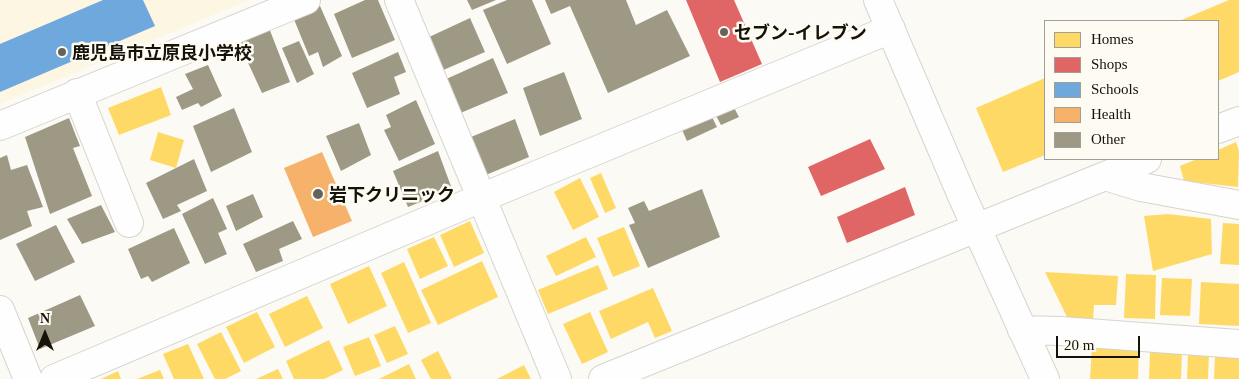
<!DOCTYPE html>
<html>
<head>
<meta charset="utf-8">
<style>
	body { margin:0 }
	#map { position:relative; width:1239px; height:379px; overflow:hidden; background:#fbfaf5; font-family:Georgia,serif }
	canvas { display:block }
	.legend { position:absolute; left:1044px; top:20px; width:175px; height:140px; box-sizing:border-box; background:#fefbf2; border:1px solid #a19e95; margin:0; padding:6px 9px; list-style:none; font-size:15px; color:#15120a }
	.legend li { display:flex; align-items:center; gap:10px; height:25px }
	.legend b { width:25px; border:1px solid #a19e95 }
	.north { position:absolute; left:20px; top:309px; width:50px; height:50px; -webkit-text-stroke:4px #fefbf2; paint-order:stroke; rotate:0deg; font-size:14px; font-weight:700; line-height:20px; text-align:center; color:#15120a }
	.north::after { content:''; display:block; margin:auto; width:18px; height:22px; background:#15120a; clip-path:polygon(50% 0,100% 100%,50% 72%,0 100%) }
	.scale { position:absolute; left:1056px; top:336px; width:84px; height:22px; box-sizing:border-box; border:2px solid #15120a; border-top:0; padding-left:6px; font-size:15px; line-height:18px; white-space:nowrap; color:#15120a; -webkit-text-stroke:4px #fefbf2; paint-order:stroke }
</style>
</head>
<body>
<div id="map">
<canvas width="1239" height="379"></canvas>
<ul class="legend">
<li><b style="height:14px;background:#ffd966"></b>Homes</li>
<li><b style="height:14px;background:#e06666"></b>Shops</li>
<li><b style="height:14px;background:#6fa8dc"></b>Schools</li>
<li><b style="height:14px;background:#f6b26b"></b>Health</li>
<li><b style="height:14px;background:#9e9984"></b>Other</li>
</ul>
<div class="north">N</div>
<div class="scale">20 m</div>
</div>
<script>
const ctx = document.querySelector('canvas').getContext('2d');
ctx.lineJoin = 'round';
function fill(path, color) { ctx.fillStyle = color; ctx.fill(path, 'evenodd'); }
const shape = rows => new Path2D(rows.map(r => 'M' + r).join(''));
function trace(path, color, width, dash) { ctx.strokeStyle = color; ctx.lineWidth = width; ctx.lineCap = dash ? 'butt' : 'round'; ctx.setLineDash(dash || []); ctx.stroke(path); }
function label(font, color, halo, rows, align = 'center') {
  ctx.font = font + ' Georgia,"Noto Sans JP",serif'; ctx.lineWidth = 5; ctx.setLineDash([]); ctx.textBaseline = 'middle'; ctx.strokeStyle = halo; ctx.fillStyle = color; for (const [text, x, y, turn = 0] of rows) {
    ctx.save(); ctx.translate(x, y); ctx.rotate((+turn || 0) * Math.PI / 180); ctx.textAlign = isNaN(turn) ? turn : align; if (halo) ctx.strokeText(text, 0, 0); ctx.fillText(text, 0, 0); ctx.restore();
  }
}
fill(shape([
	[0,0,249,0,0,104]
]), '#fdf6e3');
fill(shape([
	[1229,0,1239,0,1239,72,1218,81,1218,21,1179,21],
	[1045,78,1045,155,1003,172,976,108],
	[161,87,171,115,119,135,108,108],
	[158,132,184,140,176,168,150,160],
	[1236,142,1239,151,1238,187,1184,181,1180,166,1197,159,1218,159,1218,150],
	[601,173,616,208,605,213,590,178],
	[580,178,599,217,573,230,554,192],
	[1168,214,1211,219,1212,254,1153,271,1144,216],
	[470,221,484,253,454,267,440,235],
	[1223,223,1239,224,1239,265,1220,264],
	[624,227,640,266,613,277,597,238],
	[434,237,448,266,420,279,407,249],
	[586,237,596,257,556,276,546,256],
	[482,261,498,297,438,325,421,290],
	[404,262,431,323,408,333,381,273],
	[598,265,608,289,548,314,538,290],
	[369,266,387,306,348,324,330,284],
	[1045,272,1118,276,1116,305,1094,305,1093,320,1069,321],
	[1126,274,1156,275,1155,319,1124,318],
	[1162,278,1192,279,1190,316,1160,315],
	[1201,282,1239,284,1239,326,1199,324],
	[653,288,672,331,655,338,648,322,611,339,599,311],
	[307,296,323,328,285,347,269,314],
	[257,312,275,347,244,363,226,327],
	[590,312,608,352,582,364,563,324],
	[395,326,408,354,387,363,374,335],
	[221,332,241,371,225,379,215,379,197,344],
	[369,337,381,366,355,376,343,347],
	[329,340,343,370,324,379,294,379,286,361],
	[188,344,204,379,174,379,163,354],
	[1092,346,1139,348,1138,379,1090,379],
	[438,351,452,379,431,379,421,360],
	[1150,351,1182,352,1181,379,1149,379],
	[1188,353,1209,354,1208,379,1187,379],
	[1215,355,1239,356,1239,379,1214,379],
	[409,364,416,379,379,379],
	[524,365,531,379,497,379],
	[278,369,283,379,256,379],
	[160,370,164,379,137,379],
	[118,371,121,379,101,379]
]), '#ffd966');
fill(shape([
	[686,0,734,0,762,64,720,82],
	[870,139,885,169,821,196,808,167],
	[905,187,915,215,847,243,837,217]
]), '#e06666');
fill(shape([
	[103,0,143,0,155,26,0,92,0,44]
]), '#6fa8dc');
fill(shape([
	[322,152,352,221,313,237,284,168]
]), '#f6b26b');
fill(shape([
	[365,0,378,0,395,40,352,58,334,14],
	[467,0,496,0,472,10],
	[507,0,532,0,551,44,507,64,483,10],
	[545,0,626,0,636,25,667,10,690,56,608,93,570,6,551,14],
	[320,6,342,56,323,67,318,52,309,56,293,17],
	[470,18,485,52,441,71,427,38],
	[269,28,290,82,262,93,238,41],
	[299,41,314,74,297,83,282,48],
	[398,52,406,72,394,77,400,94,367,108,352,73],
	[493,58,508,93,458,114,444,80],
	[208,65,222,96,201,107,198,103,182,110,176,97,193,89,185,74],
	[564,72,582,119,540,136,523,88],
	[416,100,435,144,399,161,384,130,391,127,386,115],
	[731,102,739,117,721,125,713,110],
	[234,108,252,152,211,172,193,126],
	[709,111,717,127,687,141,680,125],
	[69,118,80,146,73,148,92,196,50,214,25,137],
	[515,119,529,157,481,177,466,139],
	[359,123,371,155,341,171,326,136],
	[438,151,452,189,408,207,393,171],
	[7,155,11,170,27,165,43,207,27,211,32,226,0,240,0,158],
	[194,159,207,191,177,205,181,211,163,219,146,183],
	[702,189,720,237,648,268,629,225,635,223,628,208,644,201,649,211],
	[253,194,263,217,236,231,226,206],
	[213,198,227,229,218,233,227,254,205,264,182,214],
	[101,205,115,232,82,244,67,219],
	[293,221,302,239,279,249,283,261,256,272,243,244],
	[56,225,75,262,35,281,16,244],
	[174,228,190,263,152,282,148,276,141,279,128,249],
	[80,295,95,326,40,349,28,318]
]), '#9e9984');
const minor = shape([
	[399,0,557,379],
	[878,0,963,198,1045,379],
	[77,93,129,223],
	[0,126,306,0],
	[1218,129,1239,121],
	[1105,176,1141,187,1239,205],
	[0,310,28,379],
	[1022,330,1060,331,1239,344],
	[54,379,481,198,891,29],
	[603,379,1147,159]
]);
trace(minor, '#d6d4ce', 30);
trace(minor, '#fefefe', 28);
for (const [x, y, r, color] of [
	[724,32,5,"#66635c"],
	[62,52,5,"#66635c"],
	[318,194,6,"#66635c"]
]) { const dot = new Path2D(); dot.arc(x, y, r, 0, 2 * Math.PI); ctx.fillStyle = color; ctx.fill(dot); trace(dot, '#fefbf2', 2); }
label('bold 18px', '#15120a', '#fefbf2', [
	["セブン-イレブン",734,32],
	["鹿児島市立原良小学校",72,52],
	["岩下クリニック",329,194]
], 'left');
</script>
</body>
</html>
